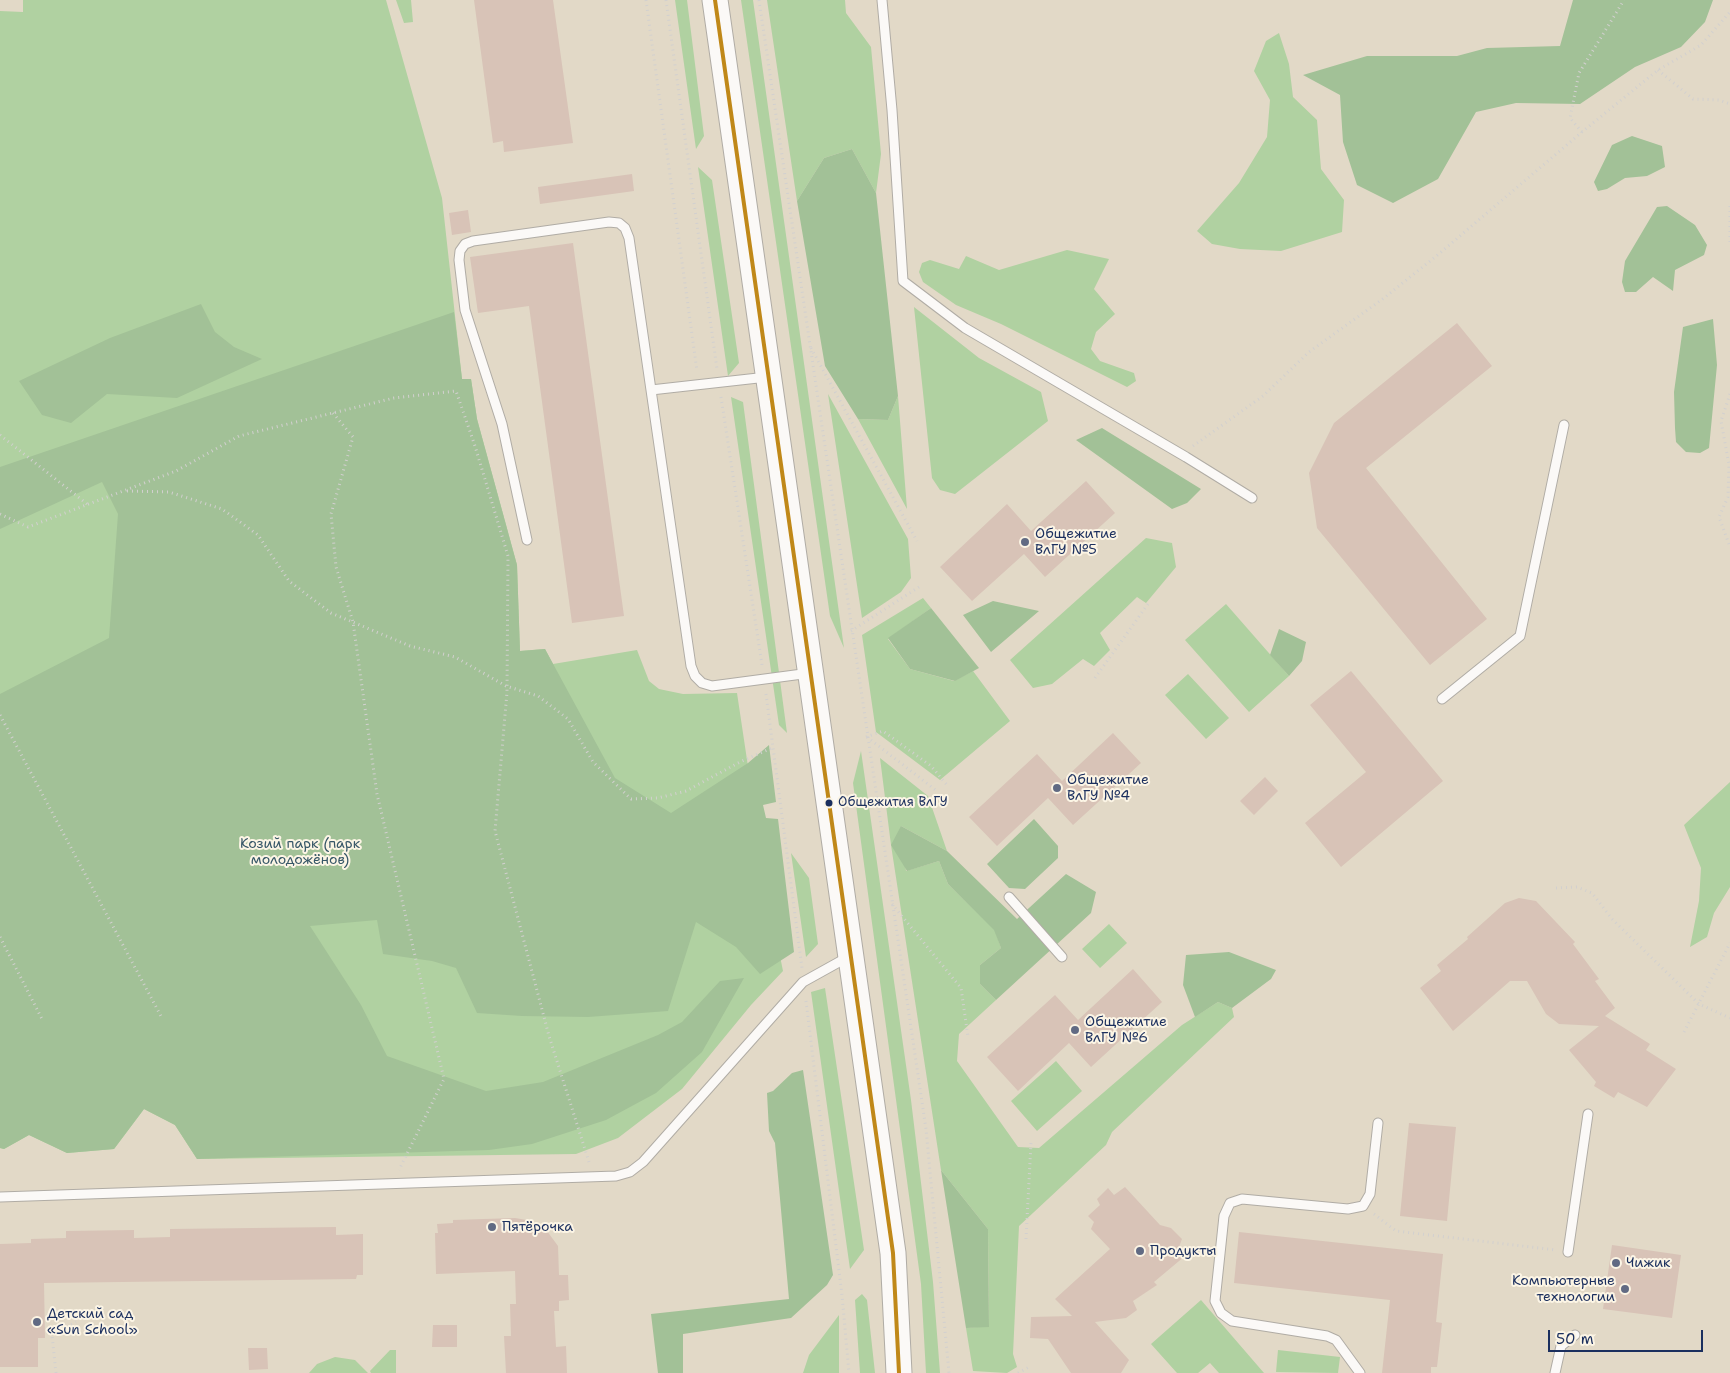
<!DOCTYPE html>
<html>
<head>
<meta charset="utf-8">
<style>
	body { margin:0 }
	#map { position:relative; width:1730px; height:1373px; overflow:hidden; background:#e2d9c7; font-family:"Shantell Sans",sans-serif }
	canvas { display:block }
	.scale { position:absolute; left:1548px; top:1330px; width:155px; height:22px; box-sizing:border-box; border:2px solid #1b2f5e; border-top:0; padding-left:6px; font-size:15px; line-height:18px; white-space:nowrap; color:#1b2f5e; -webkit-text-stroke:4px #fcf5e5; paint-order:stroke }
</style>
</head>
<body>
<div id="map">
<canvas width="1730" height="1373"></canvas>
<div class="scale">50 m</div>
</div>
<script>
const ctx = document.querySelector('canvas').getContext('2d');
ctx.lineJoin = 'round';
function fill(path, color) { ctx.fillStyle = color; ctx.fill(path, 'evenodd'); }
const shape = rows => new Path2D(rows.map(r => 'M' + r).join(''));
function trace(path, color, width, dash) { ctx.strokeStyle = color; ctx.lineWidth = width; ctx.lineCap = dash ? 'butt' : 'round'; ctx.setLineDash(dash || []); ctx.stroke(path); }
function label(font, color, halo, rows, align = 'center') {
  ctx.font = font + ' "Shantell Sans",sans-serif'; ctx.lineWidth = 4; ctx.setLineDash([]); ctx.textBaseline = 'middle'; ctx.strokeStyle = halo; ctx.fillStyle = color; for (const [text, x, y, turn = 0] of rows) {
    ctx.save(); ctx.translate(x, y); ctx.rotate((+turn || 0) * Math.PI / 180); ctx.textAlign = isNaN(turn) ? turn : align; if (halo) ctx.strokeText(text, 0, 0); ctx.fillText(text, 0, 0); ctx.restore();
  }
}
fill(shape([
	[23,0,386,0,442,198,462,379,471,379,477,419,517,565,520,651,545,649,553,664,637,650,649,681,659,689,683,694,737,693,766,887,783,971,751,1005,682,1089,618,1138,576,1154,197,1159,175,1125,144,1109,114,1149,67,1153,29,1135,4,1149,0,1148,0,11,23,12],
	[396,0,411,0,413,22,404,23],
	[675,0,687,0,704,136,696,149],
	[741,0,753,0,844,648,830,616],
	[767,0,845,0,846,13,871,47,881,154,876,193,852,149,824,158,797,201],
	[1279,33,1289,64,1293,97,1317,120,1321,169,1344,200,1342,232,1281,251,1240,249,1212,244,1197,231,1239,183,1267,137,1270,100,1254,71,1266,41],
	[698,167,712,180,739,363,728,376],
	[1067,250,1109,259,1094,289,1115,314,1096,332,1091,349,1100,361,1134,373,1136,381,1127,387,1001,324,956,305,923,282,919,272,922,263,930,260,959,269,966,256,999,270],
	[914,307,979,358,1041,392,1048,421,955,494,940,490,932,478],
	[828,394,908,539,911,578,901,592,862,618],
	[898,396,907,509,858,419,888,420],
	[731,397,743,402,787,733,779,725],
	[1146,538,1172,543,1176,567,1146,603,1137,597,1100,633,1110,650,1094,666,1083,659,1052,684,1033,688,1010,660],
	[923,598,931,608,888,639,910,669,954,681,973,671,1010,721,940,780,876,732,862,635],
	[1226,604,1289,676,1249,712,1185,640],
	[1188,674,1229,718,1206,739,1165,695],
	[861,751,911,1100,933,1282,940,1373,926,1373,921,1284,853,783],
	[880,758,928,796,947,851,901,826,906,871,939,861,948,884,995,930,1001,948,980,965,980,984,996,1000,959,1034,957,1061,1018,1147,1039,1148,1182,1025,1218,1002,1232,1008,1234,1017,1112,1132,1106,1145,1019,1226,1013,1354,1017,1367,1007,1373,973,1371,966,1328,989,1326,988,1229,941,1170,891,845],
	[1730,782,1730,887,1714,913,1707,937,1690,947,1699,901,1701,868,1684,825],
	[791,853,809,878,818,944,806,957],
	[1109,924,1127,943,1100,968,1082,949],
	[825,988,864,1250,850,1269,811,992],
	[1056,1061,1082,1091,1037,1131,1011,1101],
	[862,1294,867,1300,875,1373,860,1373,855,1300],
	[1201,1300,1264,1373,1219,1373,1210,1363,1198,1373,1177,1373,1151,1344],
	[839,1315,839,1373,803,1373,809,1355],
	[390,1350,396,1350,396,1373,371,1373,370,1371],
	[1278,1350,1340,1357,1338,1373,1276,1372],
	[335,1357,355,1360,368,1373,309,1373,317,1364]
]), '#b0d1a1');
fill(shape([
	[1573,0,1713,0,1705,22,1681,47,1635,67,1580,104,1516,103,1476,112,1438,179,1393,203,1357,185,1343,142,1340,95,1303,75,1367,56,1457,56,1487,48,1560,46],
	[1632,136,1662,146,1665,167,1647,176,1625,178,1607,189,1598,191,1594,182,1612,145],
	[852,149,876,193,898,396,888,420,858,419,825,366,797,201,824,158],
	[1667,206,1695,225,1707,245,1704,255,1675,270,1673,291,1653,277,1636,292,1625,292,1622,282,1625,261,1657,207],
	[201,304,215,332,234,347,262,359,177,398,107,394,71,423,42,415,19,381,110,338],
	[454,312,462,379,471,379,477,419,517,565,520,651,545,649,615,778,671,813,748,763,769,745,776,802,763,805,766,818,778,819,794,952,760,974,736,947,696,922,668,1011,588,1017,522,1016,477,1013,456,968,432,961,383,954,377,920,310,926,361,1005,387,1056,486,1091,543,1082,658,1035,682,1022,720,981,744,978,702,1052,656,1093,606,1120,532,1144,489,1150,197,1159,175,1125,144,1109,114,1149,67,1153,29,1135,4,1149,0,1148,0,694,109,638,118,514,102,482,0,529,0,467],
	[1713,319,1717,365,1709,448,1700,453,1686,452,1676,442,1675,428,1674,392,1683,327],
	[1102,428,1201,489,1187,503,1172,509,1076,440],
	[993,601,1039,611,991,652,963,615],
	[931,608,979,668,955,681,910,669,888,638],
	[1279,629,1306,642,1302,661,1289,676,1270,655],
	[1034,819,1058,846,1058,858,1025,889,1009,888,987,864],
	[901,826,947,851,1017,919,1066,874,1096,892,1091,913,996,1000,980,984,980,965,1001,948,994,930,948,884,939,861,907,871,891,845],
	[1229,952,1276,970,1271,979,1232,1008,1218,1002,1195,1017,1183,985,1186,955],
	[803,1070,833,1275,827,1285,791,1318,683,1334,683,1373,658,1373,651,1314,789,1299,775,1143,769,1131,767,1093,773,1091,792,1073],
	[941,1170,988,1229,989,1327,966,1328]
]), '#a2c197');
fill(shape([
	[474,0,553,0,573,143,504,152,503,141,493,143],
	[632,174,634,191,540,204,538,187],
	[468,210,471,232,452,235,449,213],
	[573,243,624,616,572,623,529,306,478,313,470,257],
	[1457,323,1492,366,1366,468,1487,619,1430,665,1317,528,1309,473,1334,423],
	[1086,481,1115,513,1045,577,1024,554,972,601,940,567,1007,504,1031,531],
	[1351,671,1443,781,1341,867,1305,823,1366,772,1310,705],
	[1113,733,1141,763,1073,825,1048,798,997,846,969,817,1037,754,1062,781],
	[1265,777,1278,791,1254,815,1240,801],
	[1519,898,1536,901,1575,942,1573,944,1599,979,1595,981,1615,1008,1605,1016,1650,1044,1646,1050,1676,1069,1647,1107,1618,1092,1614,1098,1594,1086,1596,1082,1569,1050,1599,1026,1559,1024,1546,1014,1527,981,1510,981,1453,1031,1420,988,1441,971,1437,965,1468,939,1467,937,1505,903],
	[1133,969,1162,1002,1091,1067,1069,1043,1018,1091,987,1057,1055,995,1078,1020],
	[1409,1123,1456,1127,1447,1221,1400,1216],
	[1125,1187,1160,1225,1171,1228,1182,1239,1179,1247,1185,1256,1154,1282,1157,1285,1133,1301,1137,1310,1126,1318,1095,1322,1129,1360,1121,1373,1071,1373,1048,1339,1030,1338,1031,1317,1072,1316,1055,1299,1110,1249,1091,1229,1094,1222,1088,1216,1100,1205,1097,1199,1108,1188,1114,1195],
	[515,1218,532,1221,547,1231,558,1246,559,1275,568,1275,569,1300,559,1301,559,1311,554,1311,556,1347,566,1346,567,1373,506,1373,504,1336,511,1336,510,1304,516,1304,515,1271,436,1274,435,1233,438,1233,437,1224,453,1223,453,1220],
	[336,1227,336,1235,363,1234,363,1275,357,1275,356,1279,44,1283,45,1338,38,1338,38,1367,0,1367,0,1244,31,1243,31,1239,66,1238,66,1231,134,1230,134,1238,170,1237,170,1229],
	[1239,1232,1443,1254,1436,1322,1442,1323,1437,1367,1431,1367,1431,1373,1382,1373,1390,1300,1234,1283],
	[1612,1245,1681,1255,1672,1318,1603,1309],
	[433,1325,457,1325,457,1347,432,1347],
	[248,1348,267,1348,268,1369,249,1370]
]), '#d8c3b7');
const service = shape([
	[882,0,892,110,903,281,965,328,1186,457,1252,498],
	[767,377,651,390,691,666,695,676,702,683,712,686,810,673],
	[527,540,502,424,465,310,459,260,460,251,465,244,473,241,609,222,619,223,625,228,629,238,651,390],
	[1442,699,1520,636,1564,425],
	[1009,897,1062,957],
	[0,1197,616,1176,630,1172,643,1162,803,982,848,957],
	[1568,1252,1588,1114],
	[1360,1373,1336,1340,1327,1336,1232,1321,1221,1313,1215,1301,1224,1216,1230,1203,1242,1199,1348,1209,1363,1206,1370,1194,1378,1123],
	[1555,1373,1561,1346,1575,1335]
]);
const secondary = shape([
	[715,0,893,1253,899,1373]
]);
trace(service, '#b0aca5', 11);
trace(secondary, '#b0aca5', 27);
trace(shape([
	[646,0,697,371],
	[666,0,717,369],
	[759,0,926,1129,949,1373],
	[1658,70,1693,99,1719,100,1730,104],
	[1582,132,1570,118,1579,73,1624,0],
	[1730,206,1730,246],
	[811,348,917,541],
	[1730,394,1721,421,1729,465,1728,497,1719,517,1730,547],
	[721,397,762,665],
	[333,413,353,437,331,514,336,567,353,622,377,794,444,1079,399,1170],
	[0,435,87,504],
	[1193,446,1263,396,1309,352,1384,298,1440,253,1582,132,1658,70,1701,45,1730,12],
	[127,491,169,492,222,509,258,535,289,581,331,613,410,646,455,657,506,686,538,696,568,719,593,762,631,799,658,798,686,791,740,762,774,747],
	[0,514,28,527,176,471,239,436,394,398,456,391,475,446,508,556,507,692,495,831,549,1036,589,1162],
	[851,631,922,585],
	[1095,678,1148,604],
	[766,694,802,968],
	[0,715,162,1018],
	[866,737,883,731,931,766,947,785],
	[867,737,938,792],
	[1556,888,1577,887,1592,893,1612,919,1699,1004,1730,1018],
	[892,904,961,988,968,1037],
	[0,937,43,1021],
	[806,1001,842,1295,849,1373],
	[1684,1032,1730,943],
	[1374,1214,1396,1231,1556,1250],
	[1026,1239,1031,1143],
	[56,1373,52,1335,76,1322],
	[1018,1373,1031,1366]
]), '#d2d0cf', 3, [1, 4]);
trace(service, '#fbf9f7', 9);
trace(secondary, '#fbf9f7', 25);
trace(shape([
	[715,0,893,1253,899,1373]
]), '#c08818', 4);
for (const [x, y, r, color] of [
	[1025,542,5,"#616a83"],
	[1057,788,5,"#616a83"],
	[829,803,4.5,"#1b2f5e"],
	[1075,1030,5,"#616a83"],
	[492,1227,5,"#616a83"],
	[1140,1251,5,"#616a83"],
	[1616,1263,5,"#616a83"],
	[1625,1289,5,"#616a83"],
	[37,1322,5,"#616a83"]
]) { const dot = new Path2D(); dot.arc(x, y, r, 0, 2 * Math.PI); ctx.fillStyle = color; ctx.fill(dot); trace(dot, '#fcf5e5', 2); }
label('13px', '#1b2f5e', '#fcf5e5', [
	["Общежития ВлГУ",838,803]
], 'left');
label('14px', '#1b2f5e', '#fcf5e5', [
	["Общежитие",1035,534],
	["ВлГУ №5",1035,550],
	["Общежитие",1067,780],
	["ВлГУ №4",1067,796],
	["Общежитие",1085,1022],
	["ВлГУ №6",1085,1038],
	["Пятёрочка",502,1227],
	["Продукты",1150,1251],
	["Чижик",1626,1263],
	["Компьютерные",1615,1281,"right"],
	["технологии",1615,1297,"right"],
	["Детский сад",47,1314],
	["«Sun School»",47,1330]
], 'left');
label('14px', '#365667', '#fcf5e5', [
	["Козий парк (парк",300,844],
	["молодожёнов)",300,860]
]);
</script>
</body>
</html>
